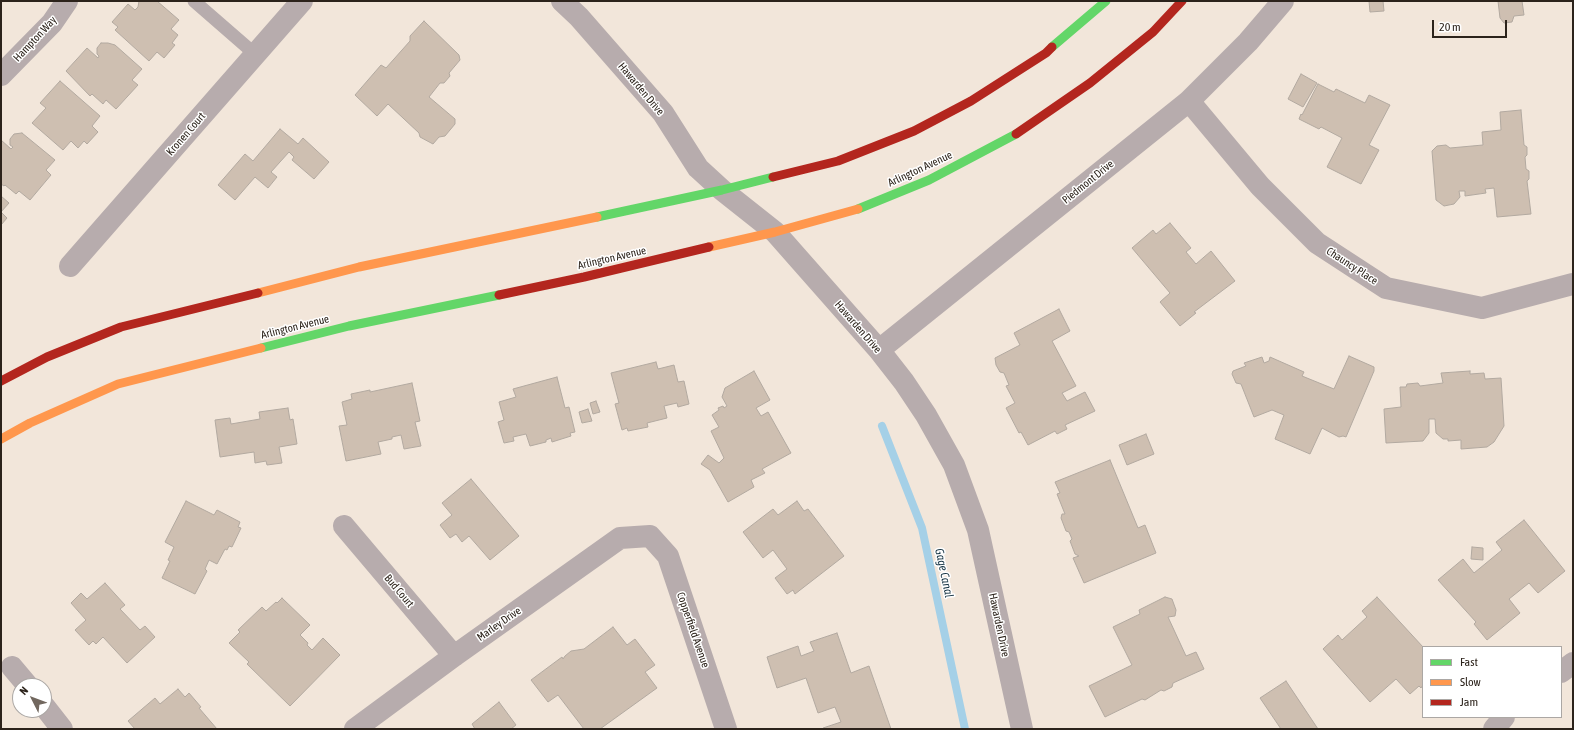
<!DOCTYPE html>
<html>
<head>
<meta charset="utf-8">
<style>
	body { margin:0 }
	#map { position:relative; width:1574px; height:730px; overflow:hidden; background:#f2e6da; font-family:"Asap Condensed",sans-serif }
	canvas { display:block }
	.frame { position:absolute; inset:0; border:2px solid #2c231b; pointer-events:none }
	.legend { position:absolute; left:1422px; top:646px; width:140px; height:72px; box-sizing:border-box; background:#fff; border:1px solid #aba7a4; margin:0; padding:5px 7px; list-style:none; font-size:12px; color:#2c231b }
	.legend li { display:flex; align-items:center; gap:8px; height:20px }
	.legend b { width:20px; border:1px solid #aba7a4 }
	.north { position:absolute; left:12px; top:678px; width:40px; height:40px; box-sizing:border-box; background:#fff; border:1px solid #aba7a4; border-radius:50%; rotate:312deg; font-size:11px; font-weight:700; line-height:16px; text-align:center; color:#2c231b }
	.north::after { content:''; display:block; margin:auto; width:14px; height:18px; background:#71675e; clip-path:polygon(50% 0,100% 100%,50% 72%,0 100%) }
	.scale { position:absolute; left:1432px; top:20px; width:75px; height:18px; box-sizing:border-box; border:2px solid #2c231b; border-top:0; padding-left:5px; font-size:12px; line-height:14px; white-space:nowrap; color:#2c231b; -webkit-text-stroke:3px #fff; paint-order:stroke }
</style>
</head>
<body>
<div id="map">
<canvas width="1574" height="730"></canvas>
<div class="frame"></div>
<ul class="legend">
<li><b style="height:5px;background:#63d668"></b>Fast</li>
<li><b style="height:5px;background:#ff974d"></b>Slow</li>
<li><b style="height:5px;background:#b3261e"></b>Jam</li>
</ul>
<div class="north">N</div>
<div class="scale">20 m</div>
</div>
<script>
const ctx = document.querySelector('canvas').getContext('2d');
ctx.lineJoin = 'round';
const shape = rows => new Path2D(rows.map(r => 'M' + r).join(''));
function trace(path, color, width, dash) { ctx.strokeStyle = color; ctx.lineWidth = width; ctx.lineCap = dash ? 'butt' : 'round'; ctx.setLineDash(dash || []); ctx.stroke(path); }
function fill(path, color) { ctx.fillStyle = color; ctx.fill(path, 'evenodd'); }
function label(font, color, halo, rows, align = 'center') {
  ctx.font = font + ' "Asap Condensed",sans-serif'; ctx.lineWidth = 3; ctx.setLineDash([]); ctx.textBaseline = 'middle'; ctx.strokeStyle = halo; ctx.fillStyle = color; for (const [text, x, y, turn = 0] of rows) {
    ctx.save(); ctx.translate(x, y); ctx.rotate((+turn || 0) * Math.PI / 180); ctx.textAlign = isNaN(turn) ? turn : align; if (halo) ctx.strokeText(text, 0, 0); ctx.fillText(text, 0, 0); ctx.restore();
  }
}
trace(shape([
	[882,426,922,528,965,729]
]), '#a5d0e7', 8);
const building = shape([
	[139,1,157,1,179,20,171,29,178,35,172,43,175,45,164,58,157,52,149,61,115,30,118,27,112,22,128,4,135,10,138,7,139,1],
	[1369,1,1383,1,1384,11,1370,12,1369,1],
	[1498,1,1522,1,1524,15,1514,16,1512,22,1504,23,1500,18,1498,1],
	[424,21,459,55,460,60,449,73,450,76,444,83,440,83,429,97,455,119,455,124,445,136,439,137,433,144,420,137,419,133,388,104,377,116,355,95,381,65,386,68,410,41,410,36,424,21],
	[101,43,108,43,115,45,142,69,132,80,138,85,116,109,106,100,103,104,92,94,90,96,66,71,87,48,98,58,99,56,97,54,97,48,101,43],
	[1301,74,1317,83,1303,107,1288,99,1301,74],
	[60,81,100,116,92,126,98,132,87,144,84,141,78,148,71,141,63,150,32,123,46,108,40,103,60,81],
	[1318,84,1334,92,1336,89,1365,103,1369,95,1390,105,1369,145,1379,150,1361,184,1327,167,1342,138,1321,127,1319,129,1299,119,1301,114,1302,115,1318,84],
	[1521,110,1524,145,1527,147,1527,155,1525,157,1526,169,1529,171,1529,179,1527,181,1531,214,1497,217,1494,188,1485,189,1486,193,1465,196,1465,191,1459,191,1460,197,1454,204,1444,206,1436,200,1432,151,1437,146,1446,145,1450,148,1483,145,1482,132,1501,130,1500,112,1521,110],
	[280,129,298,144,303,138,329,162,314,179,292,160,294,157,289,152,271,172,277,177,268,188,255,177,235,200,218,185,245,154,253,161,280,129],
	[22,133,55,160,46,170,51,175,30,200,19,191,16,194,5,185,4,186,1,184,1,140,11,149,13,147,10,145,10,139,14,134,22,133],
	[1,196,9,203,1,212,1,196],
	[1,212,7,218,1,225,1,212],
	[1170,223,1191,248,1186,252,1196,264,1211,251,1235,281,1194,312,1196,313,1180,326,1160,302,1170,293,1132,248,1153,230,1156,234,1170,223],
	[1059,309,1070,331,1052,341,1076,386,1062,393,1067,401,1085,392,1095,411,1065,425,1067,429,1057,434,1055,431,1028,445,1021,432,1019,433,1006,408,1015,403,1006,386,1009,385,1004,373,1000,372,996,365,995,358,1020,345,1014,333,1059,309],
	[1349,356,1374,367,1374,371,1346,437,1343,436,1339,437,1322,428,1310,454,1275,439,1284,415,1272,410,1254,417,1241,384,1236,383,1232,374,1233,371,1246,366,1244,363,1262,357,1264,363,1269,361,1270,357,1304,372,1302,376,1334,389,1349,356],
	[656,362,658,369,674,365,678,382,684,381,689,404,678,407,677,403,664,406,667,418,647,423,648,427,628,431,627,428,622,430,615,404,619,403,611,373,656,362],
	[754,371,770,400,756,408,761,416,768,412,791,453,762,469,765,473,751,480,754,487,728,502,710,470,701,464,708,455,719,463,724,458,711,431,719,427,712,415,719,410,718,408,723,406,724,408,727,406,722,397,725,388,754,371],
	[1470,371,1470,374,1484,373,1485,379,1501,378,1504,426,1494,442,1487,447,1461,449,1461,440,1448,441,1448,439,1443,439,1436,433,1435,419,1429,419,1429,433,1423,441,1386,443,1384,409,1401,407,1400,387,1406,387,1407,384,1418,383,1420,386,1443,383,1441,373,1470,371],
	[557,377,565,408,569,407,575,432,570,433,571,436,552,442,551,438,546,440,546,442,530,446,526,434,513,437,514,441,504,443,498,422,504,420,499,402,516,397,513,389,557,377],
	[412,383,420,421,415,422,421,446,404,449,401,435,392,437,392,439,378,442,381,454,346,461,339,426,347,425,342,402,352,399,351,394,370,390,370,392,412,383],
	[596,401,600,412,593,414,590,403,596,401],
	[288,408,290,420,293,419,297,444,279,447,282,463,267,465,266,461,255,463,254,452,220,457,215,420,230,418,231,424,260,419,259,412,288,408],
	[588,409,592,421,582,423,579,412,588,409],
	[1146,434,1154,454,1127,465,1119,445,1146,434],
	[1110,460,1138,528,1145,525,1156,553,1084,583,1073,558,1079,556,1075,554,1070,541,1072,539,1069,532,1066,531,1061,518,1062,514,1065,514,1057,494,1060,493,1055,482,1110,460],
	[471,479,519,536,490,560,469,536,462,542,456,534,450,538,440,525,452,515,442,503,471,479],
	[186,501,214,515,217,510,240,522,238,527,241,528,232,547,229,546,227,550,225,549,217,564,209,560,205,569,207,571,195,594,162,578,170,561,168,560,174,547,165,542,186,501],
	[797,501,804,511,808,509,844,556,795,594,793,590,787,594,775,578,787,569,773,550,763,558,743,532,773,509,778,515,797,501],
	[1524,520,1565,571,1538,593,1529,583,1509,599,1520,613,1487,640,1474,624,1476,622,1438,580,1463,559,1474,573,1502,550,1496,542,1524,520],
	[1472,547,1483,548,1483,560,1471,559,1472,547],
	[105,583,125,605,120,609,140,630,145,626,155,637,127,663,103,637,96,644,93,641,89,645,75,630,86,620,71,603,81,593,87,599,105,583],
	[1165,597,1172,599,1176,610,1175,616,1168,617,1186,656,1196,652,1204,669,1173,683,1172,687,1164,691,1161,690,1145,700,1142,699,1105,717,1089,686,1132,665,1113,627,1140,614,1139,610,1165,597],
	[1377,597,1423,647,1423,685,1421,688,1419,686,1410,694,1396,679,1370,702,1323,649,1338,635,1342,640,1367,617,1362,611,1377,597],
	[282,598,310,625,300,635,308,643,307,645,312,650,323,638,340,655,290,706,247,664,249,662,229,643,240,632,238,630,262,607,266,611,276,602,277,603,282,598],
	[613,627,627,645,635,639,655,665,645,672,657,688,600,729,584,729,558,695,548,702,531,680,562,657,563,659,565,656,571,651,584,649,613,627],
	[837,633,851,673,869,666,891,729,823,729,823,728,841,722,835,707,818,713,806,678,777,688,767,657,798,646,801,656,814,651,810,642,837,633],
	[1286,681,1318,729,1281,729,1260,698,1286,681],
	[178,689,185,697,189,693,201,707,199,708,217,729,135,729,128,721,155,698,160,704,178,689],
	[499,702,516,725,511,729,475,729,472,724,499,702]
]);
fill(building, '#cebfb1');
trace(building, '#b2a9a0', 1);
trace(shape([
	[194,1,256,55]
]), '#b7acad', 13);
trace(shape([
	[562,1,579,17,663,113,698,168,722,190,775,232,879,350,904,382,926,415,954,465,978,530,1022,729],
	[1,75,52,23,67,1],
	[1189,101,1260,186,1317,243,1386,288,1482,308,1573,284],
	[70,266,302,1],
	[879,350,1189,101,1248,42,1283,1],
	[344,526,454,656],
	[12,667,28,686],
	[1561,672,1573,663],
	[44,706,62,729],
	[355,729,454,656,620,538,650,536,668,556,726,729],
	[1494,729,1504,717]
]), '#b7acad', 22);
trace(shape([
	[1052,47,1106,1],
	[858,209,929,180,1016,134],
	[597,217,722,190,773,177],
	[261,348,349,326,499,295]
]), '#63d668', 9);
trace(shape([
	[709,247,775,232,858,209],
	[258,293,359,267,597,217],
	[1,439,30,423,118,384,261,348]
]), '#ff974d', 9);
trace(shape([
	[1016,134,1090,83,1153,32,1182,1],
	[773,177,838,161,914,131,971,101,1046,53,1052,47],
	[499,295,584,277,709,247],
	[1,381,47,357,121,327,258,293]
]), '#b3261e', 9);
label('11px', '#2c231b', '#fff', [
	["Hampton Way",35,39,-47],
	["Hawarden Drive",641,89,50],
	["Kronen Court",186,134,-49],
	["Arlington Avenue",920,169,-25],
	["Piedmont Drive",1088,182,-39],
	["Arlington Avenue",612,258,-13],
	["Chauncy Place",1352,266,33],
	["Arlington Avenue",295,327,-14],
	["Hawarden Drive",858,327,49],
	["Bud Court",399,591,50],
	["Marley Drive",499,624,-35],
	["Hawarden Drive",999,625,78],
	["Copperfield Avenue",693,630,71]
]);
label('italic 12px', '#163444', '#fff', [
	["Gage Canal",944,573,78]
]);
</script>
</body>
</html>
